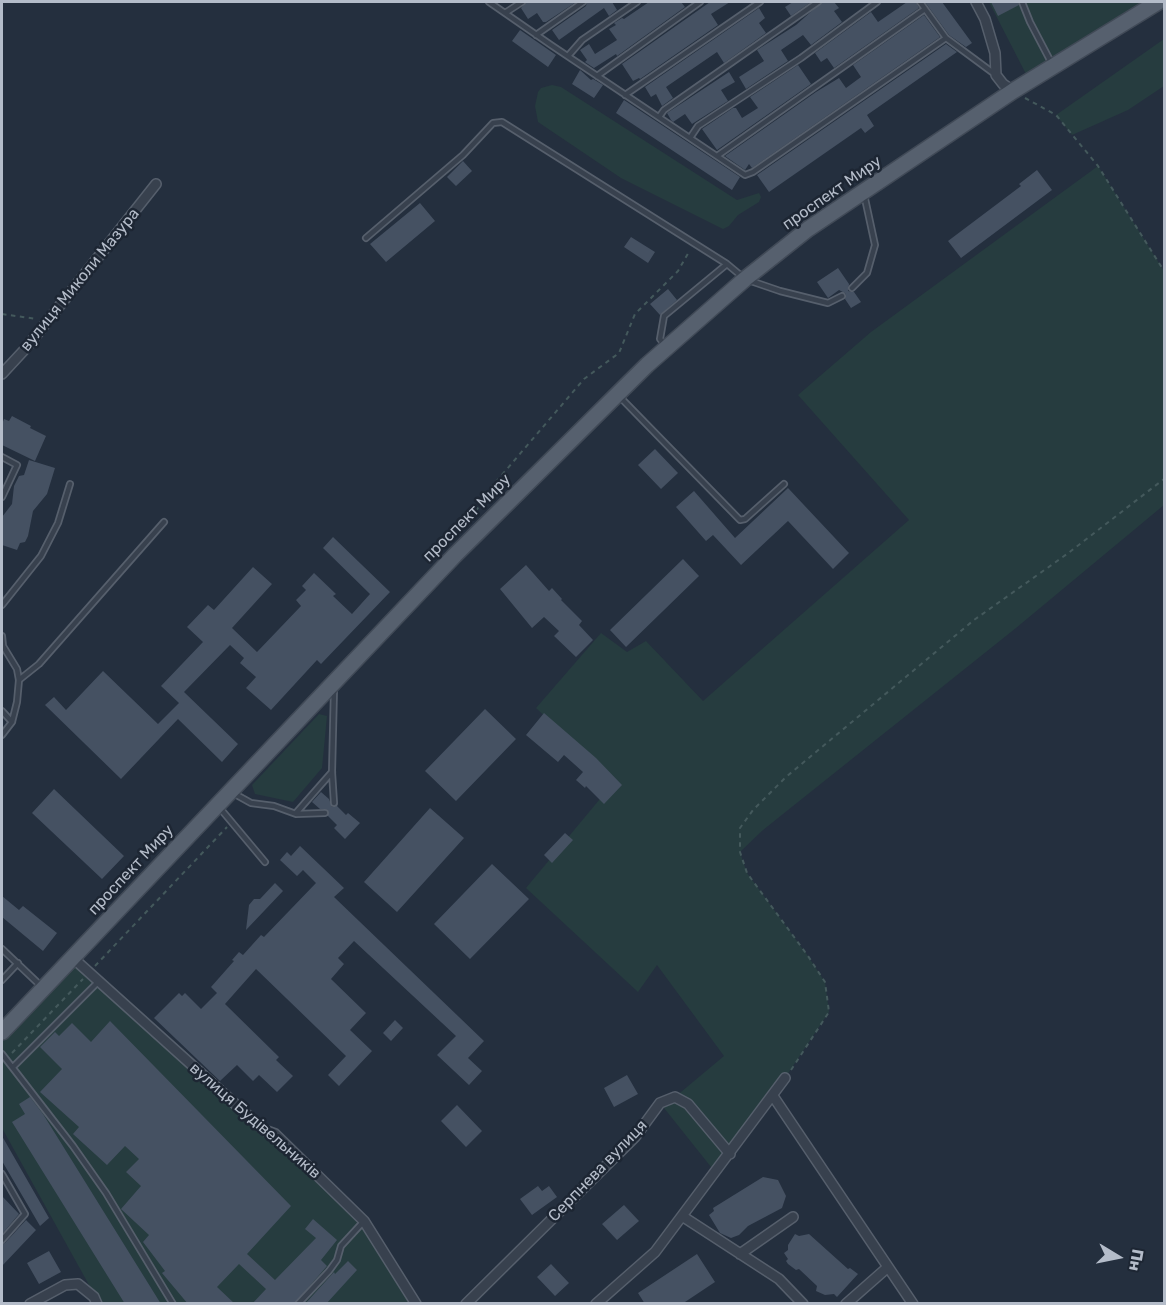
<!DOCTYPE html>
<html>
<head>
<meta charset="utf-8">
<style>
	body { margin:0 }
	#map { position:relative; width:1166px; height:1305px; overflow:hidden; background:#242f3e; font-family:Rubik,sans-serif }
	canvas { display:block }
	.frame { position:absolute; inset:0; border:3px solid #b4bcc9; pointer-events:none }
	.north { position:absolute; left:1088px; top:1227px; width:60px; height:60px; -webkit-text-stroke:4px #1d2633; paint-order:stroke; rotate:100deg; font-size:16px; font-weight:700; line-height:24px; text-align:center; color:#b4bcc9 }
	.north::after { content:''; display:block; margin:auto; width:21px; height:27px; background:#b4bcc9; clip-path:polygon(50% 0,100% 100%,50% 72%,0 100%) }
</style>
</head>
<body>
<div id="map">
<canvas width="1166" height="1305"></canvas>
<div class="frame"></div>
<div class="north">Пн</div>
</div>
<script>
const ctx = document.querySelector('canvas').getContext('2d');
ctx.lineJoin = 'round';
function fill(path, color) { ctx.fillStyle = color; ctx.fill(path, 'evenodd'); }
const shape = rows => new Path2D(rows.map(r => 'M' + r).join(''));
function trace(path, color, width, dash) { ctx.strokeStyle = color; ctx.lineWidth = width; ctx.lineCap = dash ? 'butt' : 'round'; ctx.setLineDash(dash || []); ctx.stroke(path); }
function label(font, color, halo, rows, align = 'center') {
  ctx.font = font + ' Rubik,sans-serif'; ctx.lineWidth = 5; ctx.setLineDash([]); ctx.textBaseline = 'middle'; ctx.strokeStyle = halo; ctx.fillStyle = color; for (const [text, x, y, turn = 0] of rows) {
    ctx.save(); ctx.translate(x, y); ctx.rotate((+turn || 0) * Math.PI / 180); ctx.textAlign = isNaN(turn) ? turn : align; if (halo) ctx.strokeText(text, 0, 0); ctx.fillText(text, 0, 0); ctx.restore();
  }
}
fill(shape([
	[989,2,1144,2,1027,76],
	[1164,39,1164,86,1128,110,1072,135,1056,115],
	[552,85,561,87,737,200,759,193,761,197,759,202,738,215,729,226,723,229,621,178,538,122,535,106,538,92,541,88],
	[1098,166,1164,271,1164,505,1016,628,763,830,740,852,747,873,808,956,825,982,829,1012,785,1078,715,1172,660,1103,675,1097,724,1056,657,965,638,992,526,888,614,782,536,708,601,633,627,652,646,641,703,701,909,520,798,395,871,332],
	[319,714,327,716,322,768,293,802,255,794,252,785],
	[73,965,261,1135,272,1139,360,1224,410,1303,99,1303,2,1128,2,1040]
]), '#263c3f');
fill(shape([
	[526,2,576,2,546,22,543,22,537,13,528,19,521,8],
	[587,2,613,2,612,2,617,10,609,16,604,8,559,40,552,30,586,6],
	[649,2,681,2,685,7,617,56,616,54,594,68,585,62,587,60,580,50,589,44,595,54,617,40,609,29,616,25,614,23,622,18,624,19],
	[710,2,730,2,711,14,718,25,640,79,639,78,633,81,622,64],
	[793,2,811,2,791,16,785,7],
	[822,2,834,2,839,8,834,11,842,22,811,45,803,35,781,50,788,61,746,89,739,77,764,61,757,50,796,25],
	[907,2,916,2,919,8,834,68,827,58,821,62,815,53,871,12,878,22],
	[925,2,942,2,972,43,966,47,949,35],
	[991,2,1018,2,1019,5,998,16],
	[759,8,765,18,759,23,766,33,724,63,717,52,666,87,673,98,662,106,656,94,651,97,645,87],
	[924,15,940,37,752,168,749,164,745,170,725,156,816,92,839,78,846,88,861,77,853,65],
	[520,30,556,55,548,67,512,41],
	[946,44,957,52,867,115,874,126,865,133,861,128,769,192,757,175],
	[798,65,811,84,717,150,702,129,733,108,736,108,742,118,758,108,750,97],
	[580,70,591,80,593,79,603,85,594,98,572,84],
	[729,72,735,82,721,90,728,101,692,124,685,114,673,122,671,120,667,113],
	[624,100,740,177,732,190,616,113],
	[463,161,472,171,456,186,447,177],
	[1037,170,1052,190,961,258,948,241,1021,186,1019,184],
	[420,203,435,221,386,262,370,244],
	[631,237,655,252,648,263,624,247],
	[838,268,849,284,848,291,854,292,861,302,851,308,845,299,846,296,845,293,839,290,828,298,817,282],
	[668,289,677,300,660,315,650,304],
	[12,416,31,426,30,428,46,436,35,461,2,445,2,424,4,419,9,421],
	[655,449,678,473,661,489,638,465],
	[29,460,55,468,47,494,33,511,28,536,25,542,20,543,17,550,2,545,2,517,12,504,14,486,19,476,24,475],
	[788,488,849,553,833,569,788,521,741,565,713,535,706,541,676,507,694,491,735,538],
	[333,537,390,592,321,664,317,660,271,710,246,688,256,677,240,663,244,658,230,645,184,692,238,744,222,762,178,719,121,779,45,705,54,697,66,710,103,671,158,724,179,703,161,686,203,642,187,627,208,605,214,610,253,567,272,584,232,628,257,652,301,606,296,600,306,590,302,586,314,573,336,594,333,596,352,614,370,594,323,548],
	[683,559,699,576,626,647,610,630],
	[526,565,549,591,552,588,562,599,561,600,582,621,579,625,593,640,576,657,554,636,559,631,544,617,532,628,500,589],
	[485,709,516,739,456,801,425,771],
	[544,713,596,758,622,785,604,804,586,786,585,788,576,780,583,772,564,755,558,762,526,735],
	[54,789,124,856,102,879,32,813],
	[321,792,329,799,332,807,337,806,346,815,348,813,360,823,345,839,334,828,337,825,328,816,328,810,320,809,312,802],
	[430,808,464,838,397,912,364,882],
	[565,833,573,840,552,863,544,855],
	[300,846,344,888,334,897,484,1041,468,1058,482,1071,469,1085,437,1055,456,1036,354,941,338,958,344,964,331,979,366,1013,350,1030,372,1051,339,1086,328,1075,346,1056,256,969,225,1004,279,1057,276,1060,293,1076,277,1092,259,1075,253,1081,237,1065,220,1081,154,1018,179,993,182,996,185,993,201,1009,217,993,211,987,234,961,232,960,239,952,243,955,261,935,264,937,316,883,303,870,297,876,280,860,287,852,291,856],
	[492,864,529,899,470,959,434,924],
	[275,883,283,891,246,930,249,905,254,899,260,899],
	[2,896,19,910,23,906,57,933,43,951,2,917],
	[395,1020,403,1028,391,1041,383,1033],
	[110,1021,291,1206,247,1254,275,1280,316,1238,305,1229,313,1219,337,1240,321,1260,327,1266,294,1304,252,1304,266,1289,239,1264,217,1287,235,1304,188,1304,162,1273,165,1271,143,1242,149,1235,121,1209,141,1186,126,1172,139,1159,125,1146,107,1165,73,1134,79,1127,40,1092,62,1069,40,1047,55,1032,59,1036,72,1023,91,1042],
	[627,1075,638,1094,614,1107,604,1088],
	[30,1097,43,1114,161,1304,125,1304,12,1122,25,1114,19,1104],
	[457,1105,482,1131,466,1147,441,1121],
	[2,1136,49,1218,40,1226,2,1161],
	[763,1177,778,1180,786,1196,782,1208,748,1226,739,1235,731,1238,720,1233,709,1215,714,1211,713,1208],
	[538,1186,542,1191,549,1186,557,1197,532,1215,520,1199],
	[2,1196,19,1214,2,1234],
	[624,1205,639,1221,617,1240,602,1224],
	[26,1220,36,1230,2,1266,2,1244,5,1243],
	[795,1234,799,1236,809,1234,848,1269,850,1268,858,1274,837,1297,834,1294,825,1295,816,1291,817,1286,799,1269,796,1270,788,1264,786,1261,788,1259,784,1253,788,1250,788,1245],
	[49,1251,61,1272,39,1284,27,1263],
	[697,1254,715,1282,682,1304,645,1304,638,1293],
	[348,1261,357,1270,326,1304,305,1304,334,1272,335,1274],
	[551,1264,569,1283,555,1296,537,1277]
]), '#455162');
const service = shape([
	[489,2,551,45,745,175,753,172,946,38],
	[920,2,946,38,996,75],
	[1022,2,1030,22,1052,64],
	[505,13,522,2],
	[536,35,583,2],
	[568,56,582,40,637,2],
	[597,76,700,2],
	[625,95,760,2],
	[659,117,664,110,818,2],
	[690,138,698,126,801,58,877,2],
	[717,156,925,9],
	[366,238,463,155,493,123,502,122,727,264,745,279,780,291,828,303,842,296],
	[852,288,867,273,875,245,864,194],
	[666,346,660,339,664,316,727,264],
	[619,396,740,520,745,519,784,484],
	[2,457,17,465,2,497],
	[2,605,41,556,58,523,70,484],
	[2,636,3,646,17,669,19,680,17,702,12,722,2,735],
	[19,680,39,664,164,522],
	[2,711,12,722],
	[233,793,251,803,274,806,296,814,325,813],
	[334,803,332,772,334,689],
	[219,807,265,862],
	[296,813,332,772],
	[2,949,41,986],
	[2,980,18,963],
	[2,1054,73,1146,106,1193,173,1304],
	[13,1067,99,981],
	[2,1174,25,1214,2,1240],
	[298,1304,329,1271,337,1260,341,1246,364,1221]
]);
const minor = shape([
	[976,2,985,19,995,53,996,75,1003,84,1013,91],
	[2,374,27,347,156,184],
	[73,958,264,1130,275,1134,364,1221,416,1304],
	[773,1096,913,1304],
	[682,1216,779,1279,803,1304],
	[740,1254,793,1217],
	[30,1304,65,1285,78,1284,94,1297,97,1304],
	[466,1304,635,1137,660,1103,675,1097,688,1104,730,1154],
	[596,1304,655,1252,785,1078],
	[846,1304,888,1267]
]);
const primary = shape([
	[2,1032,455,555,647,365,745,279,808,229,1013,91,1158,2]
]);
trace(service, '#565f6c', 8);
trace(minor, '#565f6c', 12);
trace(primary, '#414a57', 18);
trace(shape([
	[1025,98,1056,115,1098,166,1164,271],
	[2,314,37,319],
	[471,519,489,490,584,379,619,353,635,314,678,271,690,250],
	[95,966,227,827],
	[12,1053,83,979],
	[791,1070,829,1012,825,982,808,956,747,873,740,852,740,828,753,810,786,777,974,620,1067,554,1164,479]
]), '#44595c', 2, [4.5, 4.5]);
trace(service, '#38414e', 4.5);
trace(minor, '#38414e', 9);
trace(primary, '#56606e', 15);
label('16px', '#b4bcc9', '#1d2633', [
	["проспект Миру",832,193,-35],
	["вулиця Миколи Мазура",80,280,-51],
	["проспект Миру",467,518,-45],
	["проспект Миру",131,870,-47],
	["вулиця Будівельників",255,1121,41],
	["Серпнева вулиця",598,1171,-46]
]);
</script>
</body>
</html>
